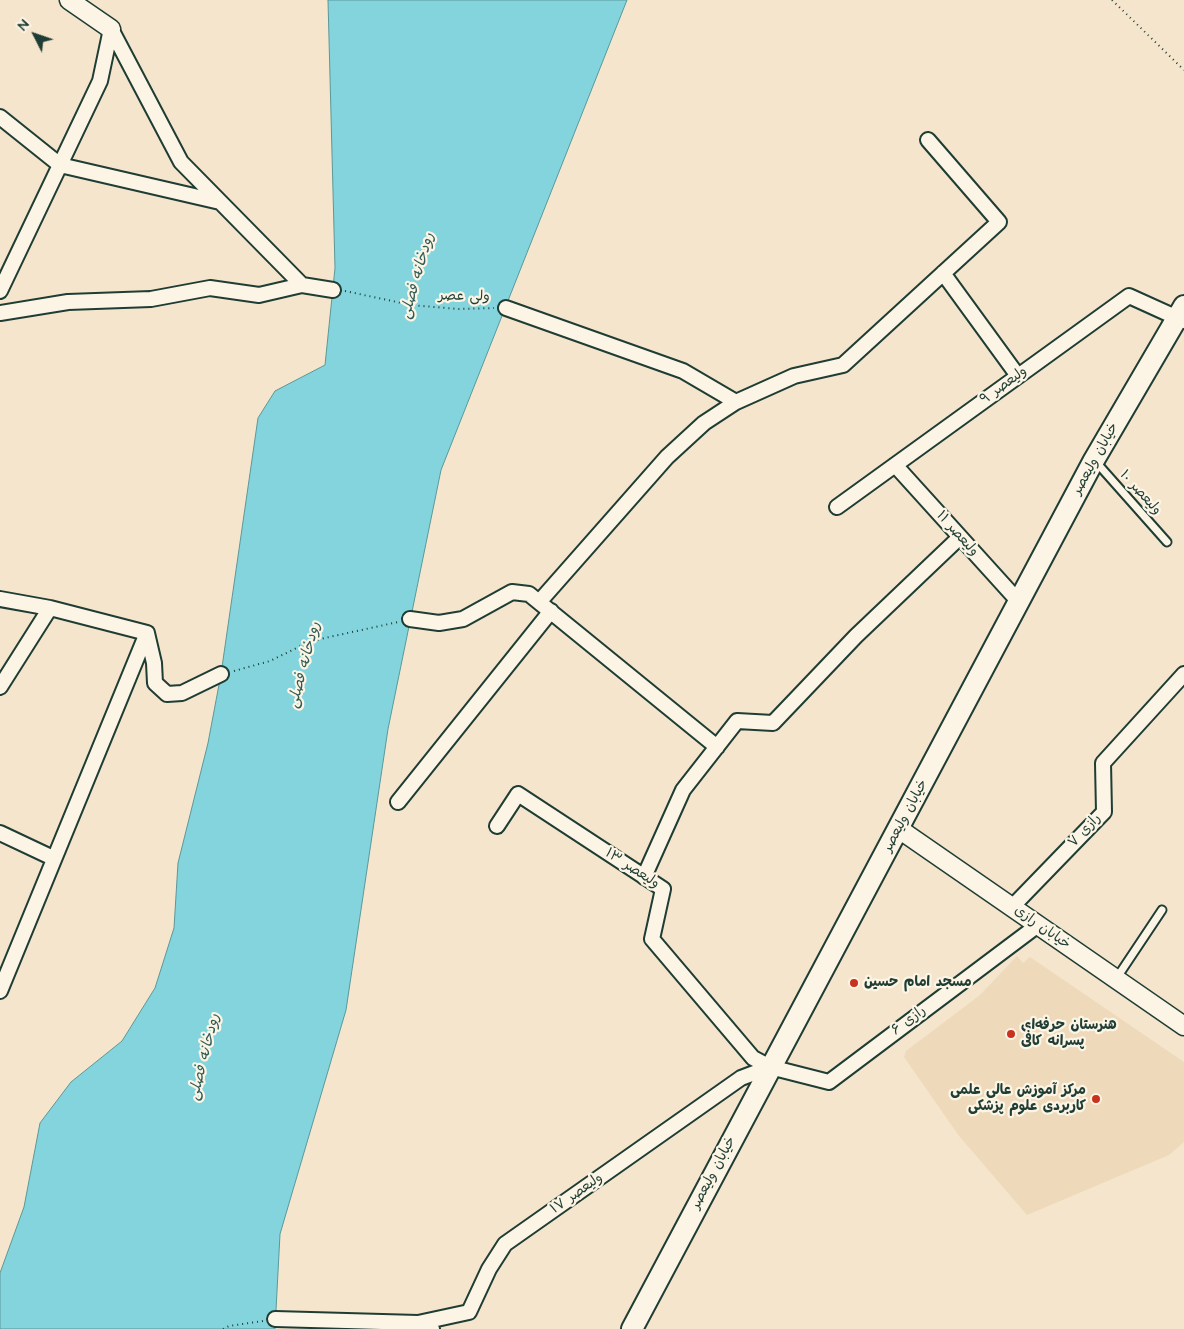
<!DOCTYPE html>
<html>
<head>
<meta charset="utf-8">
<style>
	body { margin:0 }
	#map { position:relative; width:1184px; height:1329px; overflow:hidden; background:#f4e5cc; font-family:"Architects Daughter",sans-serif }
	canvas { display:block }
	.north { position:absolute; left:10px; top:10px; width:50px; height:50px; -webkit-text-stroke:4px #fcf5e5; paint-order:stroke; rotate:311deg; font-size:14px; font-weight:700; line-height:20px; text-align:center; color:#1f3d34 }
	.north::after { content:''; display:block; margin:auto; width:18px; height:22px; background:#1f3d34; clip-path:polygon(50% 0,100% 100%,50% 72%,0 100%) }
</style>
</head>
<body>
<div id="map">
<canvas width="1184" height="1329"></canvas>
<div class="north">N</div>
</div>
<script>
const ctx = document.querySelector('canvas').getContext('2d');
ctx.lineJoin = 'round';
function fill(path, color) { ctx.fillStyle = color; ctx.fill(path, 'evenodd'); }
const shape = rows => new Path2D(rows.map(r => 'M' + r).join(''));
function trace(path, color, width, dash) { ctx.strokeStyle = color; ctx.lineWidth = width; ctx.lineCap = dash ? 'butt' : 'round'; ctx.setLineDash(dash || []); ctx.stroke(path); }
function label(font, color, halo, rows, align = 'center') {
  ctx.font = font + ' "Architects Daughter","Playpen Sans Arabic",sans-serif'; ctx.lineWidth = 4.5; ctx.setLineDash([]); ctx.textBaseline = 'middle'; ctx.strokeStyle = halo; ctx.fillStyle = color; for (const [text, x, y, turn = 0] of rows) {
    ctx.save(); ctx.translate(x, y); ctx.rotate((+turn || 0) * Math.PI / 180); ctx.textAlign = isNaN(turn) ? turn : align; if (halo) ctx.strokeText(text, 0, 0); ctx.fillText(text, 0, 0); ctx.restore();
  }
}
fill(shape([
	[1017,956,1023,963,1030,957,1184,1062,1184,1142,1169,1155,1027,1215,959,1136,904,1057,906,1051,980,995]
]), '#eedabb');
const water = shape([
	[328,0,627,0,441,470,388,729,346,1010,280,1234,275,1329,0,1329,0,1273,24,1207,40,1123,71,1082,122,1041,155,988,174,928,178,863,208,743,221,674,258,418,275,391,325,365,335,268,328,0]
]);
fill(water, '#83d4dc');
trace(water, '#5b9899', 1);
const service = shape([
	[1096,462,1167,542],
	[1116,979,1162,910]
]);
const minor = shape([
	[111,29,181,162,302,285,333,290],
	[0,117,60,165,220,202],
	[943,273,1018,376],
	[0,291,100,81,111,29],
	[506,308,683,371,736,402],
	[0,313,68,302,151,299,210,288,259,295,302,285],
	[895,465,1019,602],
	[837,507,1129,296,1184,321],
	[0,599,50,608,147,633,154,663,155,683,167,694,182,693,221,674],
	[540,601,667,457,704,423,736,402,794,376,843,365,999,222,928,140],
	[410,619,439,623,463,619,512,592,529,594,717,747],
	[0,687,50,608],
	[398,802,551,611],
	[497,826,518,794,663,889,652,939,753,1058,770,1067,829,1082,1038,925],
	[0,833,53,858],
	[644,877,683,790,737,721,773,723,856,636,960,537],
	[1012,907,1104,812,1103,763,1184,674],
	[0,991,147,633],
	[275,1319,418,1323],
	[432,1329,418,1323,469,1312,489,1269,505,1244,741,1078,770,1067]
]);
const tertiary = shape([
	[69,0,111,29],
	[899,829,1184,1026]
]);
const secondary = shape([
	[632,1329,1094,460,1184,306]
]);
trace(service, '#1f3d34', 11);
trace(minor, '#1f3d34', 18);
trace(tertiary, '#1f3d34', 21);
trace(secondary, '#1f3d34', 24);
trace(shape([
	[1112,0,1184,70],
	[345,291,411,305,458,309,494,308],
	[234,671,270,661,311,641,398,622],
	[223,1329,229,1326,263,1321]
]), '#1f3d34', 2, [1, 4]);
trace(service, '#fcf5e5', 7);
trace(minor, '#fcf5e5', 14);
trace(tertiary, '#fcf5e5', 18);
trace(secondary, '#fcf5e5', 20);
for (const [x, y, r, color] of [
	[854,983,5,"#c8321e"],
	[1011,1034,5,"#c8321e"],
	[1096,1099,5,"#c8321e"]
]) { const dot = new Path2D(); dot.arc(x, y, r, 0, 2 * Math.PI); ctx.fillStyle = color; ctx.fill(dot); trace(dot, '#fcf5e5', 2); }
label('14px', '#1f3d34', '#fcf5e5', [
	["ولی عصر",464,297,1],
	["ولیعصر ۹",1004,386,-36],
	["خیابان ولیعصر",1096,459,-61],
	["ولیعصر ۱۰",1140,493,48],
	["ولیعصر ۱۱",957,534,48],
	["خیابان ولیعصر",906,816,-62],
	["رازی ۷",1085,831,-47],
	["ولیعصر ۱۳",632,869,33],
	["خیابان رازی",1042,928,35],
	["رازی ۶",909,1021,-37],
	["خیابان ولیعصر",714,1173,-62],
	["ولیعصر ۱۷",577,1194,-35]
]);
label('bold 14px', '#1f3d34', '#fcf5e5', [
	["مسجد امام حسین",864,983],
	["هنرستان حرفه‌ای",1021,1026],
	["پسرانه کافی",1021,1042],
	["مرکز آموزش عالی علمی",1086,1091,"right"],
	["کاربردی علوم پزشکی",1086,1107,"right"]
], 'left');
label('italic 15px', '#335b56', '#fcf5e5', [
	["رودخانه فصلی",418,276,-74],
	["رودخانه فصلی",305,665,-75],
	["رودخانه فصلی",205,1057,-76]
]);
</script>
</body>
</html>
